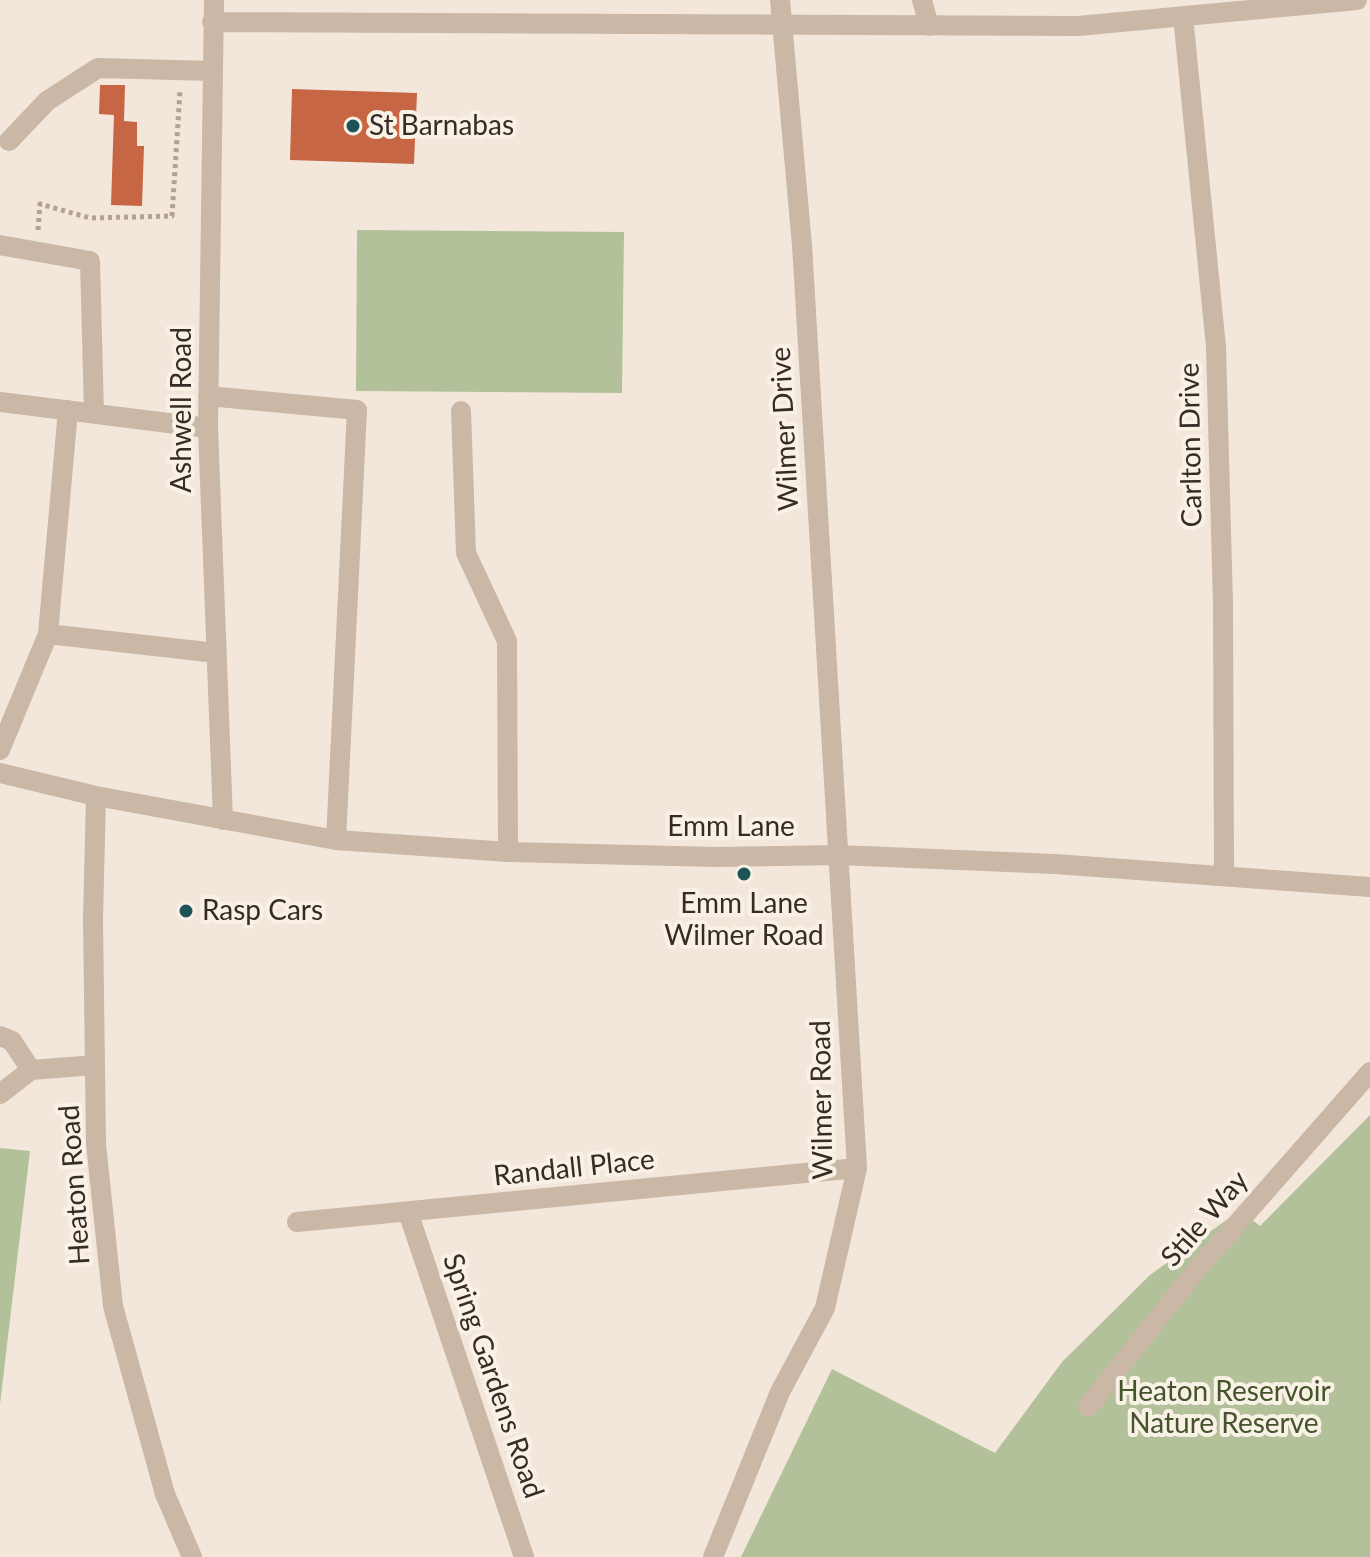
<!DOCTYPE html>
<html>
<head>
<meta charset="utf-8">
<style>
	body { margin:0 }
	canvas { display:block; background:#f2e7da }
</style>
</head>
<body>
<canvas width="1370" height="1557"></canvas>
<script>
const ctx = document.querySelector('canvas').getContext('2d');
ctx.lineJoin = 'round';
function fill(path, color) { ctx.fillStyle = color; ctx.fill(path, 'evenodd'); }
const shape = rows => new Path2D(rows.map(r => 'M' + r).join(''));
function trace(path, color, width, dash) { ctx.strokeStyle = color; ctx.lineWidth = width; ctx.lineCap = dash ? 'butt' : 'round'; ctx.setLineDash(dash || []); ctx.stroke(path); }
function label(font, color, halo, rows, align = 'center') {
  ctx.font = font + ' Lato,sans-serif'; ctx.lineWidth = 8; ctx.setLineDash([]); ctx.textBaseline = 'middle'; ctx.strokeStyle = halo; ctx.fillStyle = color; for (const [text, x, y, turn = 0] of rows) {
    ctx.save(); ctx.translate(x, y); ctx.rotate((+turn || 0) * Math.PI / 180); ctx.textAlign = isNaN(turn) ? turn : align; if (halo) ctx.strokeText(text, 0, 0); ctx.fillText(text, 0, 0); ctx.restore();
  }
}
fill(shape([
	[357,230,624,232,622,393,356,391],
	[1370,1115,1370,1557,741,1557,832,1369,995,1453,1062,1362,1150,1275,1232,1216,1238,1209,1260,1226],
	[0,1148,30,1151,0,1404]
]), '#b3c19a');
fill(shape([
	[100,85,125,85,124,121,137,122,137,146,144,146,142,206,111,205,114,115,99,114],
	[292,89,417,93,414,164,290,160]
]), '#c66644');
trace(shape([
	[38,230,40,204,90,218,172,216,180,91]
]), '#b5a190', 5, [4, 4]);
trace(shape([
	[214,0,208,428,223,820],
	[922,0,929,26],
	[1183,16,1216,347,1223,604,1224,874],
	[212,22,1078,26,1357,0],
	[9,141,47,101,98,68,212,71],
	[0,245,90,261,94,413],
	[208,396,357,410,336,840],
	[0,402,208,428],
	[461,411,466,553,507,641,508,852],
	[48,634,216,653],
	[0,750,48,634,68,410],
	[0,773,96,796,336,840,508,852,717,857,839,855,1055,864,1370,887],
	[96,796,93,919,96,1144,113,1306,165,1494,192,1557],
	[0,1036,12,1041,31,1070],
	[0,1094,31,1070,95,1065],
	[408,1212,524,1557],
	[297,1222,857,1168],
	[1088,1407,1199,1267,1370,1072],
	[713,1557,780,1392,825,1308,857,1168,802,245,780,0]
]), '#cab7a6', 20);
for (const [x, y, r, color] of [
	[353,126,8,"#1d5257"],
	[744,874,8,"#1d5257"],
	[186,911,8,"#1d5257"]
]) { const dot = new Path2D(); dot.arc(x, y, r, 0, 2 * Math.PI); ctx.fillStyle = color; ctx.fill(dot); trace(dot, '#f9f1e6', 3); }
label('28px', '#362c27', '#f9f1e6', [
	["St Barnabas",369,126],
	["Emm Lane",744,904,"center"],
	["Wilmer Road",744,936,"center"],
	["Rasp Cars",202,911]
], 'left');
label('28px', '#362c27', '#f9f1e6', [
	["Ashwell Road",182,410,-90],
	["Wilmer Drive",785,429,-93],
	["Carlton Drive",1191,445,-91],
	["Emm Lane",731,827],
	["Wilmer Road",822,1100,-91],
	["Randall Place",574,1168,-6],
	["Heaton Road",75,1185,-94],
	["Stile Way",1205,1219,-49],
	["Spring Gardens Road",493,1376,71]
]);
label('28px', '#44542b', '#f9f1e6', [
	["Heaton Reservoir",1224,1392],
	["Nature Reserve",1224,1424]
]);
</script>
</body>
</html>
